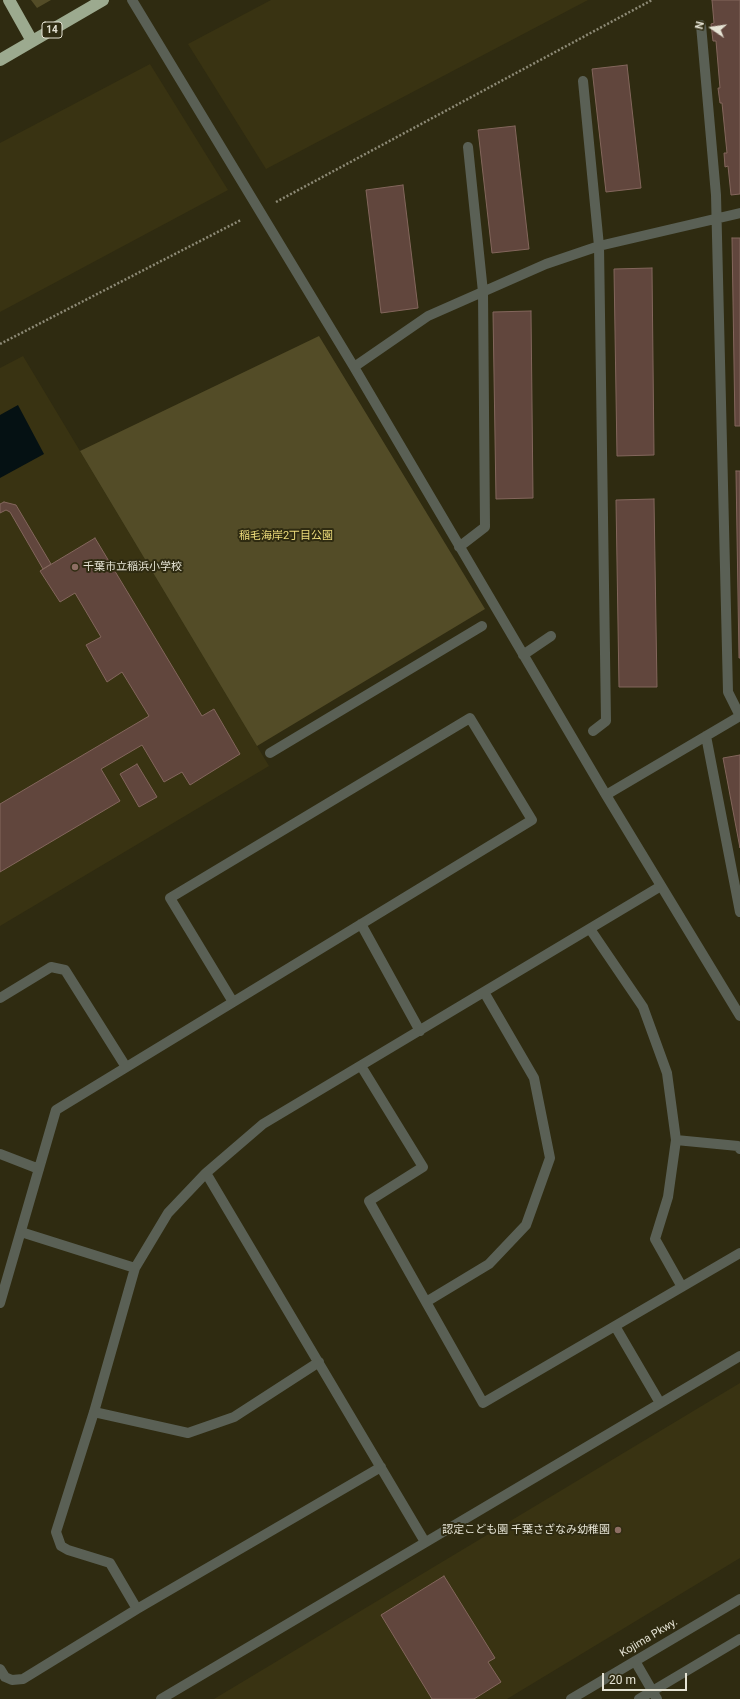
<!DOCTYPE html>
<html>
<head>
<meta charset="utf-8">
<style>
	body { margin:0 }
	#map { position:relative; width:740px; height:1699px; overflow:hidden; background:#2f2b11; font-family:Roboto,sans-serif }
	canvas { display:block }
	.north { position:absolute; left:692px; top:8px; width:40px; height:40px; -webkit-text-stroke:3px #2f2b11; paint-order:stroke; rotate:283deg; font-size:11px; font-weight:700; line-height:16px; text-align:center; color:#e5e3d4 }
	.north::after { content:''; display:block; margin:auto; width:14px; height:18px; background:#e5e3d4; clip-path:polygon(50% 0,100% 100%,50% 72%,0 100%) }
	.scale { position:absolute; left:602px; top:1673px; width:85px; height:18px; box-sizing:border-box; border:2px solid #e5e3d4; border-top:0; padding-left:5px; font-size:12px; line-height:14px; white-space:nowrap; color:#e5e3d4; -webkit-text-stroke:3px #2f2b11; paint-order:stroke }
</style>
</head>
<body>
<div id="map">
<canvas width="740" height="1699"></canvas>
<div class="north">N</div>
<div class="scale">20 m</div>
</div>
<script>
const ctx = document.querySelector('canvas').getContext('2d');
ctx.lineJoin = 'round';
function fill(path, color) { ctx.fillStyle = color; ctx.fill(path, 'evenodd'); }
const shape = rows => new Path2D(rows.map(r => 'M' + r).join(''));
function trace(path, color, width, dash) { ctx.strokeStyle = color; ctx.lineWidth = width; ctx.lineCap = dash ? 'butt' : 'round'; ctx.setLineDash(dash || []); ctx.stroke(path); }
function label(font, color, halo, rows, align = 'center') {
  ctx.font = font + ' Roboto,"Noto Sans JP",sans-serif'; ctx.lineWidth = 4; ctx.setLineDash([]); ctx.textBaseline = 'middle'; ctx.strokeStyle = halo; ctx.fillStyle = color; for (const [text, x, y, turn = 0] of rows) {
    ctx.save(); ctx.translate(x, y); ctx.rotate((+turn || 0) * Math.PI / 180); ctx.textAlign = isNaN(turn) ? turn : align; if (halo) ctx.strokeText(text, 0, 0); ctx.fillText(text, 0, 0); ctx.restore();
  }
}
fill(shape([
	[271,0,588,0,266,169,188,44],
	[150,64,228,190,0,312,0,143],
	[23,356,269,766,0,926,0,368],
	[740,1383,740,1558,507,1699,214,1699]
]), '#393312');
fill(shape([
	[31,0,51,0,37,8],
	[319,336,485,609,257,746,80,451]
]), '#534c27');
fill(shape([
	[18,405,44,454,0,478,0,415]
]), '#051113');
const building = shape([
	[712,0,740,0,740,194,731,195,728,166,725,167,724,153,727,153,722,103,720,103,718,88,720,88,716,41,713,41,711,24,714,23,712,0],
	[627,65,641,188,606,192,592,69,627,65],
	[515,126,529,249,492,253,478,130,515,126],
	[403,185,418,308,381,313,366,190,403,185],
	[732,238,740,238,740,426,735,426,732,238],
	[652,268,654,455,617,456,614,269,652,268],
	[531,311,533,498,496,499,493,312,531,311],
	[736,471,740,471,740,658,739,658,736,471],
	[654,499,657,687,619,687,616,500,654,499],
	[4,502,16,505,51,564,43,569,10,512,6,510,0,513,0,504,4,502],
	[95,538,202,716,214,709,240,754,190,785,182,772,164,782,142,745,101,769,120,801,0,872,0,804,149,716,122,672,107,682,86,645,101,637,75,593,60,602,40,571,95,538],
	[740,755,740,848,723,758,740,755],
	[137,764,157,797,139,807,120,774,137,764],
	[444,1576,495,1658,488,1662,501,1682,474,1699,432,1699,381,1615,444,1576]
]);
fill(building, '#61463d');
trace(building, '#83665c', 1);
trace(shape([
	[276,202,652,0],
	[0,344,241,220]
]), '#8d8a76', 2.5, [2, 2]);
trace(shape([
	[132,0,354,367,606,795,740,1016],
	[701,25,716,195,728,692,740,716],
	[583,81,599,246,606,721,593,731],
	[354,367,428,316,546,264,599,246,740,213],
	[459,547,485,527,483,292,468,147],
	[523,655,551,636],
	[706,736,740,912],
	[270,753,482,626],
	[606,795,740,716],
	[361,924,420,1031],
	[590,929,643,1007,667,1073,676,1140],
	[0,998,51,967,65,970,126,1067],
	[361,1066,423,1167,369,1201,483,1403,740,1253],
	[0,1154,39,1169],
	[206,1173,425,1542],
	[21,1232,135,1268],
	[682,1287,655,1239,668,1197,676,1140,738,1146,740,1149],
	[426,1302,489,1264,526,1225,550,1158,534,1078,484,992],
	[0,1303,56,1110,532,820,470,718,170,898,233,1002],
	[615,1326,660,1403],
	[94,1412,188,1433,234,1417,319,1362],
	[381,1467,137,1609,110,1563,68,1550,61,1546,56,1532,94,1412,135,1268,168,1213,206,1173,263,1124,661,886],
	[635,1661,657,1699],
	[0,1669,5,1677,12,1680,23,1679,137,1609],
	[161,1699,740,1356],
	[571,1699,740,1599],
	[639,1699,740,1639]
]), '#5a6055', 10);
trace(shape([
	[9,0,32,41],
	[0,60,103,0]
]), '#9caa8f', 12);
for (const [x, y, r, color] of [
	[75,567,4,"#8d6e63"],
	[618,1530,4,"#8d6e63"]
]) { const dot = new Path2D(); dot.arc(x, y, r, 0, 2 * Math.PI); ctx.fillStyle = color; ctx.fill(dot); trace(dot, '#2f2b11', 1.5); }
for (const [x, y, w] of [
	[52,30,20]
]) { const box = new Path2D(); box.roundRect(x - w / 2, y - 8, w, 16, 3); ctx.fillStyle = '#2f2b11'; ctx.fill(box); trace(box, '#e5e3d4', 1); }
label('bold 10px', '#e5e3d4', null, [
	["14",52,30]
]);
label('11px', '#eddc7b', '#2f2b11', [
	["稲毛海岸2丁目公園",286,536]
]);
label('11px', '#e5e3d4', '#2f2b11', [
	["千葉市立稲浜小学校",83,567],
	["認定こども園 千葉さざなみ幼稚園",610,1530,"right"]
], 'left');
label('11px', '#e5e3d4', '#2f2b11', [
	["Kojima Pkwy.",649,1638,-31]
]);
</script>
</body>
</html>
